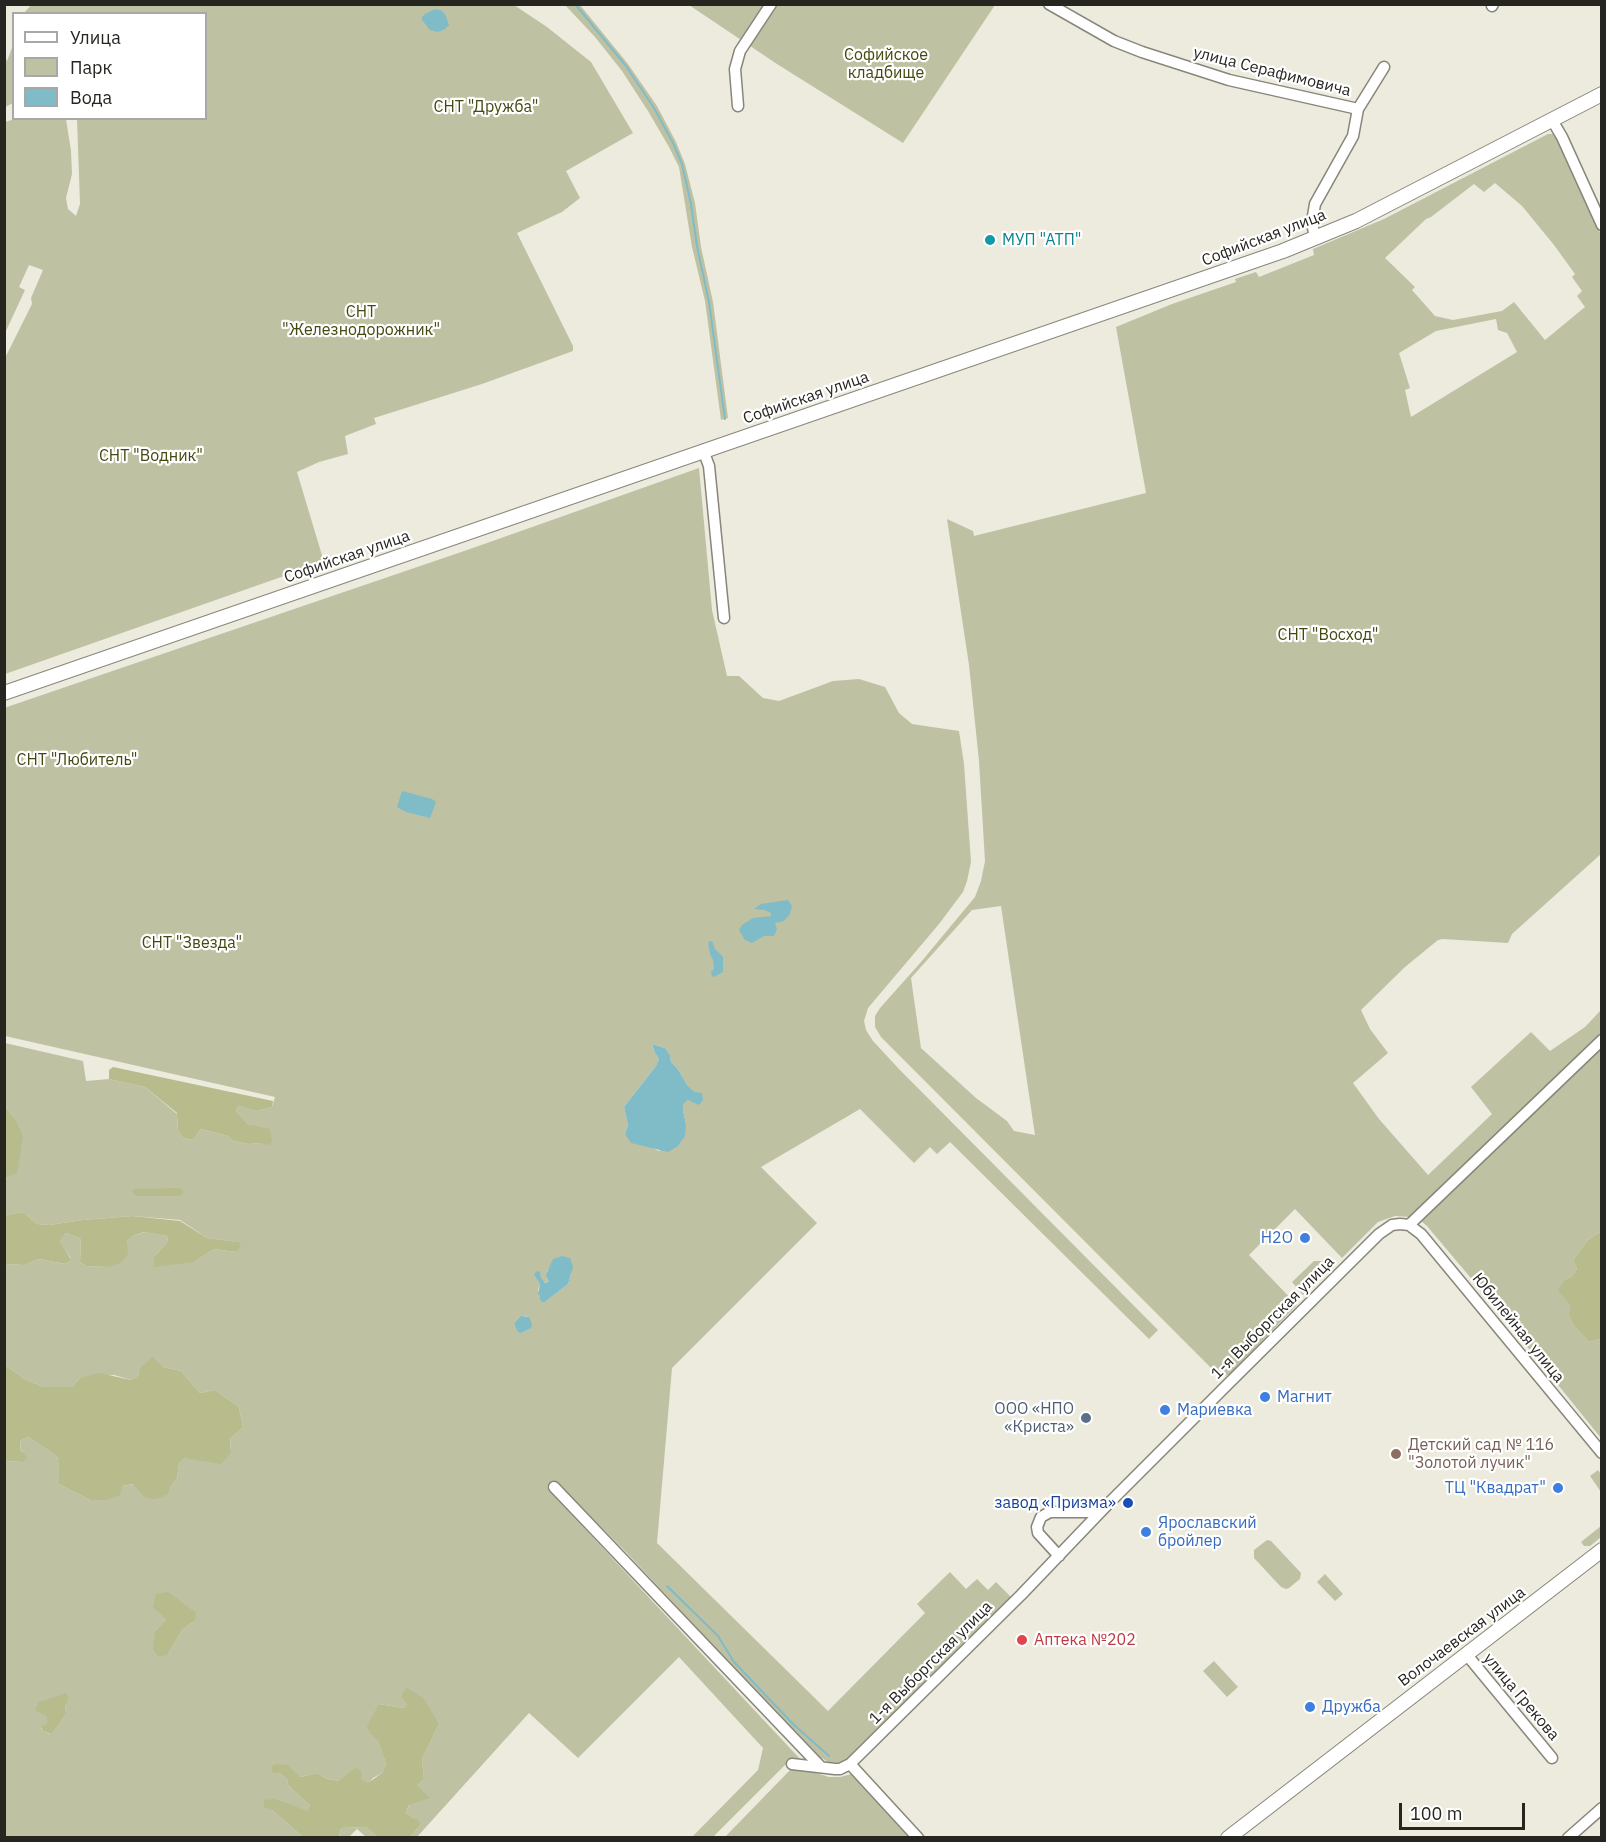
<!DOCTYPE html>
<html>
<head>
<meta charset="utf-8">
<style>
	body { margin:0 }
	#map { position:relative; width:1606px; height:1842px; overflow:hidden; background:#edebde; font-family:"IBM Plex Sans",sans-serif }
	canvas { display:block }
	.frame { position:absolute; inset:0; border:6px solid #262520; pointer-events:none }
	.legend { position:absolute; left:12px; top:12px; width:195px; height:108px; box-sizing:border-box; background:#fff; border:2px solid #a8a8a6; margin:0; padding:8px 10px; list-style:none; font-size:18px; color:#262520 }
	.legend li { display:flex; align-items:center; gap:12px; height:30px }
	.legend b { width:30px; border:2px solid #a8a8a6 }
	.scale { position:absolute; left:1399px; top:1803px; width:126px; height:27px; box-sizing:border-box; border:3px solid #262520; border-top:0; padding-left:8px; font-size:18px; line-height:21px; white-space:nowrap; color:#262520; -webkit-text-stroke:4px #fff; paint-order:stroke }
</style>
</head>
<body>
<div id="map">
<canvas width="1606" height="1842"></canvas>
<div class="frame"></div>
<ul class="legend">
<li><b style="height:8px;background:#fff"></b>Улица</li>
<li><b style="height:16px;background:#bfc1a3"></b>Парк</li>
<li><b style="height:16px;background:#7fbcc8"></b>Вода</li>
</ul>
<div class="scale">100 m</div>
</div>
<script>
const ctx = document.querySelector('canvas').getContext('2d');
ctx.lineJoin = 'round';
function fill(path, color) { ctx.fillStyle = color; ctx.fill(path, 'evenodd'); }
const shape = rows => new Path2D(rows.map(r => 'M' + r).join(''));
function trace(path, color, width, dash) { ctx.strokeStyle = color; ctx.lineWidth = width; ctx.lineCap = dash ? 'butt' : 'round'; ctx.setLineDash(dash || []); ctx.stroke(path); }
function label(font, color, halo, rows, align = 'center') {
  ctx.font = font + ' "IBM Plex Sans",sans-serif'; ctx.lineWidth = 4.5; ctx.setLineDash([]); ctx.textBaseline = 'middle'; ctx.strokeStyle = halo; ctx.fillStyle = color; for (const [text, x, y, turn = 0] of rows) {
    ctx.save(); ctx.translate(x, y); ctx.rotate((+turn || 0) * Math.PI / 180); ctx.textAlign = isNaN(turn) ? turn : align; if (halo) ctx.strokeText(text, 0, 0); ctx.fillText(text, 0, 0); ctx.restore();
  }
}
fill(shape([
	[31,5,514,5,547,27,591,62,633,133,566,171,580,198,562,212,517,233,573,346,573,351,482,384,374,418,376,424,345,436,348,454,319,462,297,472,324,562,5,674,5,358,32,304,31,298,43,270,29,265,19,287,25,290,5,333,5,122,15,119,66,119,71,151,72,174,66,198,68,209,76,216,80,204,77,119,206,118,206,14,24,13],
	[565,5,580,5,628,64,657,106,676,142,685,164,695,203,701,247,713,302,728,418,721,420,705,301,692,247,679,167,669,147,648,111,622,71,595,37],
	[689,5,995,5,903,143,777,64],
	[13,45,13,103,5,107,5,57,7,61],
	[1548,134,1553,134,1558,138,1601,235,1601,854,1512,934,1508,943,1443,939,1438,940,1405,967,1361,1010,1370,1029,1388,1053,1353,1083,1379,1119,1428,1175,1492,1114,1471,1087,1531,1032,1550,1051,1585,1027,1601,1010,1601,1034,1411,1217,1395,1216,1378,1222,1342,1258,1295,1209,1249,1255,1297,1305,1230,1374,1222,1377,1218,1375,881,1037,875,1027,875,1016,880,1008,921,962,975,897,981,881,985,861,979,761,969,665,947,519,973,531,974,536,1146,493,1116,327,1172,304,1236,282,1235,279,1256,272,1259,277,1314,255,1313,249,1384,219],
	[1495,183,1522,206,1554,245,1575,274,1572,277,1582,291,1577,296,1585,307,1545,340,1514,302,1502,311,1464,318,1453,320,1435,316,1412,290,1415,287,1385,258,1426,219,1431,217,1474,184,1484,192],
	[1496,319,1498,330,1507,333,1517,352,1411,417,1405,390,1410,388,1399,353,1436,331],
	[1001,906,1035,1135,1014,1131,1007,1121,976,1098,921,1048,911,978,972,910],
	[699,468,712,610,727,676,739,676,763,698,779,701,833,681,859,679,885,687,899,713,912,724,959,731,964,764,971,862,967,881,963,892,939,924,868,1008,864,1021,866,1030,873,1041,899,1069,1158,1330,1149,1339,950,1142,937,1154,930,1147,914,1163,860,1109,761,1167,817,1223,672,1368,657,1543,828,1711,925,1613,917,1604,950,1572,966,1589,977,1579,988,1590,996,1582,1012,1598,849,1758,840,1763,828,1762,812,1752,626,1552,560,1486,552,1482,547,1487,554,1496,802,1761,788,1762,713,1837,692,1837,758,1770,763,1748,679,1657,578,1758,529,1713,417,1837,410,1837,421,1824,406,1813,417,1786,424,1779,422,1759,439,1724,407,1704,403,1708,379,1704,371,1735,378,1739,386,1764,382,1773,373,1778,368,1784,361,1779,339,1781,327,1779,317,1773,300,1777,279,1773,287,1779,288,1785,310,1806,307,1812,277,1799,264,1806,272,1810,303,1837,5,1837,5,1461,23,1462,20,1441,28,1437,57,1456,59,1467,59,1484,90,1500,106,1500,122,1486,134,1484,145,1498,168,1495,171,1486,177,1478,179,1464,185,1458,231,1452,230,1439,243,1427,239,1407,215,1390,200,1393,181,1371,163,1367,139,1375,131,1380,114,1375,80,1378,72,1387,43,1387,23,1378,5,1365,5,1264,25,1265,38,1259,66,1264,71,1258,58,1241,66,1233,81,1239,80,1262,86,1266,107,1267,127,1241,133,1236,145,1232,167,1236,168,1241,154,1257,194,1262,214,1249,236,1252,237,1242,207,1238,180,1220,133,1216,83,1220,49,1225,37,1224,23,1212,5,1215,5,1181,7,1177,15,1119,5,1107,5,1043,83,1061,86,1081,109,1079,145,1087,177,1114,178,1131,183,1138,193,1140,201,1129,228,1136,233,1141,248,1144,261,1143,249,1125,236,1111,238,1104,257,1111,272,1107,275,1097,5,1036,4,708,470,549],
	[652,1044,665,1048,670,1055,671,1062,677,1068,688,1086,695,1092,693,1101,688,1100,683,1103,683,1111,686,1124,659,1151,649,1146,640,1145,625,1134,628,1125,624,1107,656,1066,659,1059,655,1053],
	[551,1266,571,1274,568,1284,545,1302,538,1290,540,1284,549,1281,547,1272],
	[524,1316,529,1317,528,1329,521,1333,514,1325],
	[166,1619,195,1621,183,1629,168,1654,155,1631],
	[65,1705,66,1714,58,1726,49,1734,43,1731,41,1728,47,1723,47,1717],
	[1601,1045,1601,1234,1598,1233,1587,1241,1573,1260,1577,1269,1572,1276,1565,1280,1577,1329,1589,1342,1601,1339,1601,1438,1486,1296,1427,1226,1421,1221],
	[1314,1261,1326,1261,1307,1279,1312,1285,1303,1295,1292,1282],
	[1598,1470,1601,1474,1601,1492,1590,1476],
	[1601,1526,1601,1537,1590,1546,1584,1546,1581,1542],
	[1267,1540,1271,1541,1301,1573,1300,1579,1289,1588,1286,1589,1281,1587,1254,1558,1254,1550],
	[1325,1574,1343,1594,1335,1601,1317,1582],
	[1214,1661,1238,1687,1227,1697,1203,1671],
	[792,1768,800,1768,829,1777,840,1777,852,1774,914,1838,724,1838],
	[366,1827,378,1837,366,1837,357,1829,349,1837,339,1838,341,1828]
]), '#bfc1a3');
fill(shape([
	[113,1067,273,1101,272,1107,257,1111,238,1105,236,1111,249,1125,270,1129,272,1142,267,1145,261,1143,248,1144,233,1141,228,1136,201,1129,193,1140,183,1138,178,1131,177,1113,145,1087,109,1079,109,1070],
	[5,1107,15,1119,23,1136,17,1173,7,1177,5,1181],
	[180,1188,183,1192,180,1196,136,1196,132,1191,135,1189],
	[23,1212,37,1224,49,1225,83,1220,133,1216,180,1221,207,1238,238,1242,241,1246,236,1252,214,1249,194,1262,154,1267,154,1257,168,1241,167,1236,144,1232,133,1236,127,1241,128,1254,120,1263,107,1267,86,1266,80,1262,81,1239,66,1233,59,1241,71,1259,66,1264,38,1259,25,1265,5,1264,5,1215],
	[1598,1233,1602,1234,1601,1339,1589,1342,1577,1329,1569,1315,1571,1306,1558,1290,1565,1280,1572,1276,1577,1269,1573,1260,1587,1241],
	[153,1357,163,1367,181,1371,200,1393,215,1390,239,1407,243,1427,230,1439,231,1452,221,1464,185,1458,179,1464,177,1478,171,1486,168,1495,155,1499,145,1498,133,1484,122,1486,120,1495,106,1500,90,1500,59,1484,59,1467,57,1456,28,1437,20,1441,21,1451,27,1457,23,1462,5,1461,5,1365,23,1378,43,1387,72,1387,80,1378,99,1373,131,1380,139,1375,140,1368],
	[168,1592,196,1613,195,1621,183,1629,168,1654,159,1657,153,1649,155,1631,166,1619,153,1607,156,1594],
	[406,1687,424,1699,439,1724,422,1759,424,1779,417,1786,430,1798,409,1805,406,1813,413,1818,418,1820,421,1824,410,1837,378,1837,366,1827,341,1828,339,1837,303,1837,272,1810,264,1807,264,1800,277,1799,307,1811,310,1806,288,1785,287,1779,279,1773,273,1773,271,1767,275,1764,287,1765,300,1777,317,1773,327,1779,339,1781,356,1767,362,1773,361,1779,368,1783,382,1773,386,1764,378,1740,371,1735,367,1726,379,1704,403,1708,407,1704,401,1697],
	[66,1693,69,1698,65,1705,66,1714,58,1726,50,1734,43,1731,41,1727,47,1723,47,1717,35,1710,39,1702]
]), '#b8bb8b');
fill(shape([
	[435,9,442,11,445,14,449,25,445,29,438,32,430,30,422,20,422,17,425,14],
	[402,791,432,799,436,802,430,818,406,812,397,807],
	[788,900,792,906,790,914,784,921,775,923,777,929,774,936,764,936,752,943,745,940,739,930,742,925,753,918,771,916,771,913,764,910,754,909,761,904],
	[712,941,715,949,723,957,723,972,714,977,712,976,711,972,714,969,713,960,710,954,708,942],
	[652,1044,665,1048,670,1055,671,1062,677,1068,688,1086,695,1092,702,1093,703,1100,699,1105,688,1100,683,1104,683,1111,686,1124,685,1136,678,1146,668,1152,631,1143,625,1134,628,1125,624,1107,656,1066,659,1059,655,1053],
	[562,1256,570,1258,573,1267,568,1284,545,1302,542,1302,540,1300,540,1295,538,1294,540,1284,534,1274,537,1271,540,1272,541,1278,545,1283,549,1281,546,1275,553,1259],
	[521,1316,529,1317,532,1324,531,1328,521,1333,518,1332,514,1324]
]), '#7fbcc8');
trace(shape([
	[575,4,626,66,654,108,673,143,682,164,691,204,697,246,709,302,725,419],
	[667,1586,718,1636,734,1662,794,1725,829,1756]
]), '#7fbcc8', 2);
const street = shape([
	[1049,4,1114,41,1142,52,1229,80,1358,109],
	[1492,6,1493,4],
	[738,106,735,69,740,51,771,4],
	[1552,120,1562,137,1602,225],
	[1315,238,1312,222,1315,204,1353,136,1358,109,1384,67],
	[703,450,709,466,724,618],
	[1409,1225,1602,1040],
	[554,1487,820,1766],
	[1059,1556,1038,1533,1037,1527,1041,1517,1050,1512,1092,1512,1104,1507],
	[1467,1655,1552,1758],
	[792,1764,835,1769,840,1769,850,1764,1021,1595,1109,1503,1225,1387,1379,1234,1392,1225,1400,1224,1409,1225,1421,1234,1602,1453],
	[850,1764,918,1838],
	[1568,1838,1602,1808]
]);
const secondary = shape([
	[4,693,1283,251,1356,221,1602,94],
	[1228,1838,1602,1550]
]);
trace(street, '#88867a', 13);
trace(secondary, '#88867a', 16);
trace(street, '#fff', 10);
trace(secondary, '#fff', 14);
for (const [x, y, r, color] of [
	[990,240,6,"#0f9aa8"],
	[1305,1238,6,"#3f7fe0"],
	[1265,1397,6,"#3f7fe0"],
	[1165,1410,6,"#3f7fe0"],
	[1086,1418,6,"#5c6f8a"],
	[1396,1454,6,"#8d6e63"],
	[1558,1488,6,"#3f7fe0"],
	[1128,1503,6,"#1a4fb4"],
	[1146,1532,6,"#3f7fe0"],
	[1022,1640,6,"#e0444e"],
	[1310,1707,6,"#3f7fe0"]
]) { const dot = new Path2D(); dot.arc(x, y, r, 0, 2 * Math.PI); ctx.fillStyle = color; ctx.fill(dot); trace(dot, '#fff', 2); }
label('16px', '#47480f', '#fff', [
	["Софийское",886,55],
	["кладбище",886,73],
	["СНТ \"Дружба\"",486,107],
	["СНТ",361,312],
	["\"Железнодорожник\"",361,330],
	["СНТ \"Водник\"",151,456],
	["СНТ \"Восход\"",1328,635],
	["СНТ \"Любитель\"",77,760],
	["СНТ \"Звезда\"",192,943]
]);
label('16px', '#262520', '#fff', [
	["улица Серафимовича",1272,72,14],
	["Софийская улица",1264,238,-21],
	["Софийская улица",806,398,-19],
	["Софийская улица",347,557,-19],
	["1-я Выборгская улица",1273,1318,-45],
	["Юбилейная улица",1518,1328,51],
	["Волочаевская улица",1462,1637,-37],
	["1-я Выборгская улица",931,1663,-45],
	["улица Грекова",1521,1697,50]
]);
label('16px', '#0d838f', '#fff', [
	["МУП \"АТП\"",1002,240]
], 'left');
label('16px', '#366cbe', '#fff', [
	["H2O",1293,1238,"right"],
	["Магнит",1277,1397],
	["Мариевка",1177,1410],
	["ТЦ \"Квадрат\"",1546,1488,"right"],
	["Ярославский",1158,1523],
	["бройлер",1158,1541],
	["Дружба",1322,1707]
], 'left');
label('16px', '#4e5e75', '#fff', [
	["ООО «НПО",1074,1409],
	["«Криста»",1074,1427]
], 'right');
label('16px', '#785e54', '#fff', [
	["Детский сад № 116",1408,1445],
	["\"Золотой лучик\"",1408,1463]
], 'left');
label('16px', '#164399', '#fff', [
	["завод «Призма»",1116,1503]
], 'right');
label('16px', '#be3a42', '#fff', [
	["Аптека №202",1034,1640]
], 'left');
</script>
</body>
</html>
